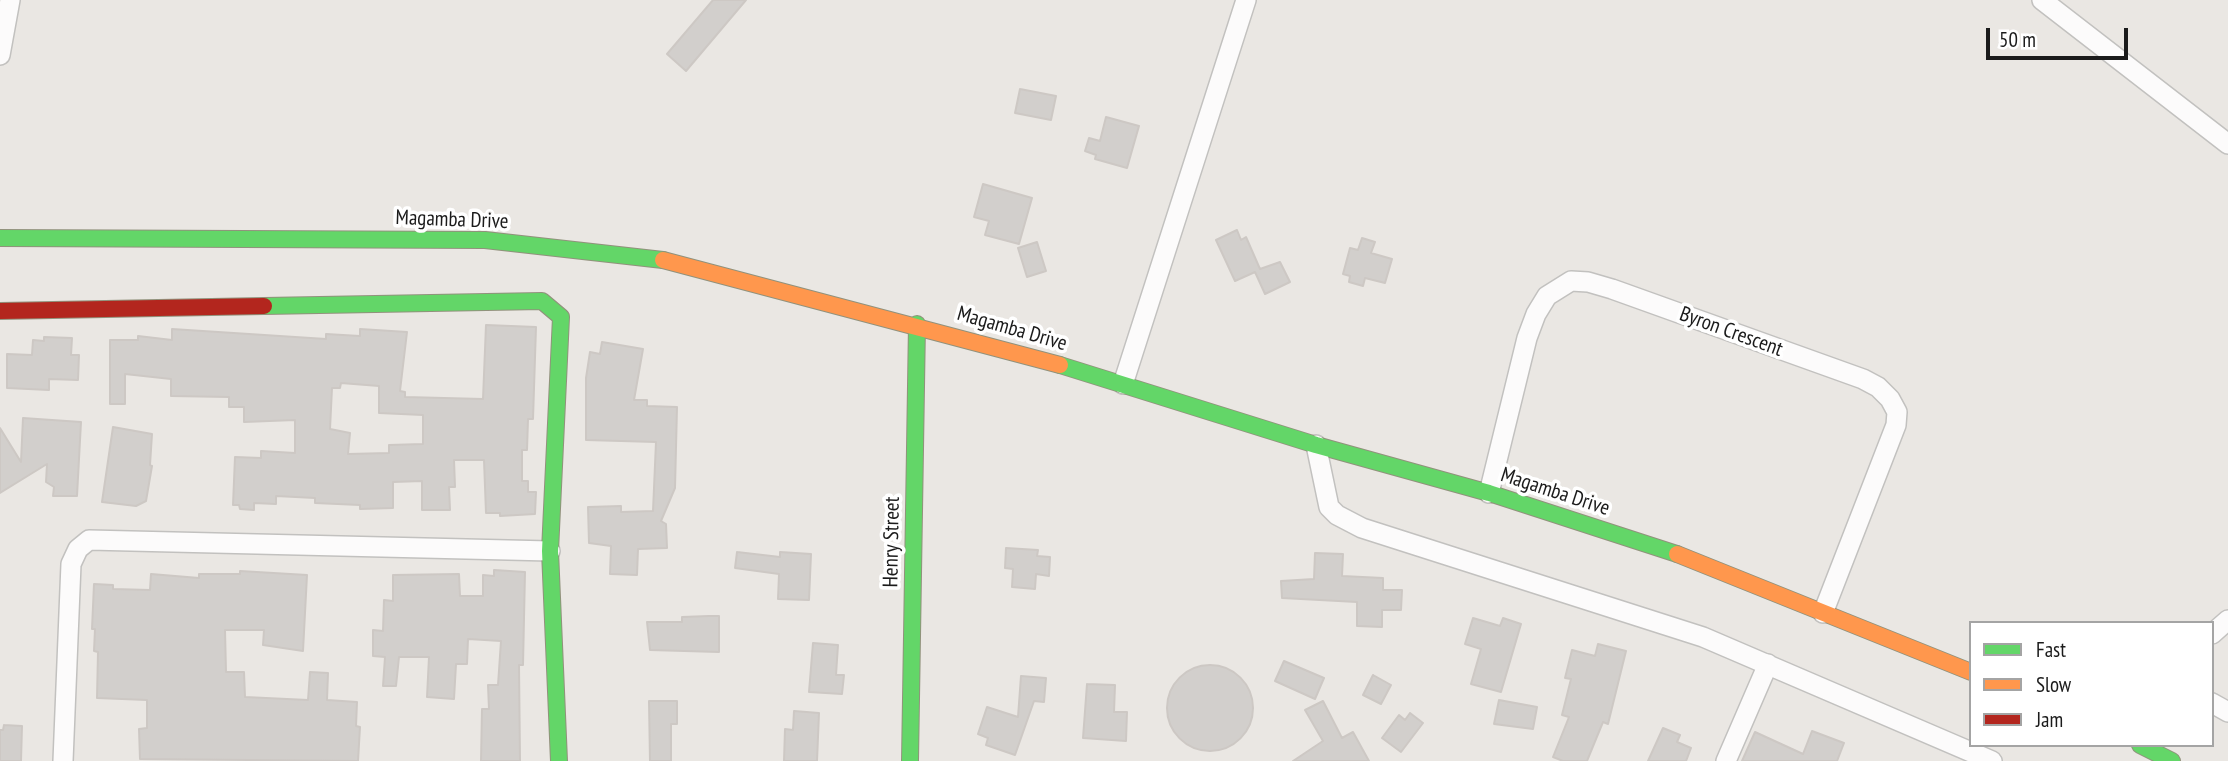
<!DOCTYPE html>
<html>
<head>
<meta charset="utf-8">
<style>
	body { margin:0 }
	#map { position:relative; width:2228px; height:761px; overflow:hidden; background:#eae7e3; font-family:"PT Sans Narrow",sans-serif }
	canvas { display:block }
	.legend { position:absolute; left:1969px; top:621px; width:245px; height:126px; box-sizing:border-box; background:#fff; border:2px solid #a4a4a4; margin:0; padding:9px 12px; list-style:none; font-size:21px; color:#1b1b1b }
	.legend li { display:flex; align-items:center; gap:14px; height:35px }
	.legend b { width:35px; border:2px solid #a4a4a4 }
	.scale { position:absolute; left:1986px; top:28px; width:142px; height:32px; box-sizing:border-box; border:4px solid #1b1b1b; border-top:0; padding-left:9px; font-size:21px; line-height:24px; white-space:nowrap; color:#1b1b1b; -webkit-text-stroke:5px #fff; paint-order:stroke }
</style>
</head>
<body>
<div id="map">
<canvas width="2228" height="761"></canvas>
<ul class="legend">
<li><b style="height:9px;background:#63d668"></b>Fast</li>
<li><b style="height:9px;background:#ff974d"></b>Slow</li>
<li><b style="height:9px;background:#b3261e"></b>Jam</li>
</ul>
<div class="scale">50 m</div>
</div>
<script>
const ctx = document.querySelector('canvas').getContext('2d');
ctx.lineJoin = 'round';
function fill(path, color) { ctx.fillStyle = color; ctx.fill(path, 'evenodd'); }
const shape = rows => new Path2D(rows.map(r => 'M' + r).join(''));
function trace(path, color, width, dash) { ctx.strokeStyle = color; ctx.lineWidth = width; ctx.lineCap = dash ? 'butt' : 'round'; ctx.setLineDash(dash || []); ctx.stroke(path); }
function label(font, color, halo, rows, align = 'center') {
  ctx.font = font + ' "PT Sans Narrow",sans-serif'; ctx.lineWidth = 7; ctx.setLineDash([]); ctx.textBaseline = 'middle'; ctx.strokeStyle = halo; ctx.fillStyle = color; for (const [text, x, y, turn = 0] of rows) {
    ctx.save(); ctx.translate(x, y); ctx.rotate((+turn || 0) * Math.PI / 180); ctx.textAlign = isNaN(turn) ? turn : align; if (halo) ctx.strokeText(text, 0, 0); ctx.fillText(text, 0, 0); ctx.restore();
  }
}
const building = shape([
	[713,0,746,0,686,71,667,54,713,0],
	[1020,89,1056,96,1051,120,1015,113,1020,89],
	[1106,117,1139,126,1127,168,1095,159,1096,155,1085,151,1089,138,1100,141,1106,117],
	[983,184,1032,198,1019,244,985,235,989,221,974,217,983,184],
	[1237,230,1241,240,1246,237,1260,269,1280,262,1290,282,1265,294,1255,272,1235,281,1216,240,1237,230],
	[1362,238,1375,242,1371,253,1392,259,1385,283,1365,278,1363,286,1349,282,1350,276,1343,274,1350,248,1358,250,1362,238],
	[1037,242,1046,271,1027,277,1018,248,1037,242],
	[486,325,536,327,533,419,528,419,527,450,522,450,522,481,528,481,528,492,536,492,535,514,500,516,500,513,486,513,484,460,454,460,455,487,449,487,450,510,422,510,422,481,393,482,393,508,360,509,360,505,315,503,315,498,276,496,276,504,254,503,254,510,240,509,239,505,233,505,235,457,261,458,261,451,295,453,295,420,244,422,244,407,229,407,229,397,171,396,171,379,125,374,125,404,110,404,110,340,138,340,138,336,172,340,172,329,326,339,326,334,360,336,360,329,407,332,400,391,405,392,405,397,483,399,486,325],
	[341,383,379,386,379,413,423,415,423,444,389,445,389,453,348,454,350,433,330,429,332,388,340,388,341,383],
	[44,337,72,338,71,355,79,355,78,380,49,379,49,390,7,388,7,354,32,355,33,340,44,341,44,337],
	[602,342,643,349,634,400,647,400,647,406,677,407,675,488,661,521,666,524,667,548,638,549,637,575,610,574,611,546,589,543,588,507,621,506,621,512,653,511,656,442,586,440,586,378,590,352,600,354,602,342],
	[23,418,81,422,77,496,53,496,54,487,46,482,47,464,0,493,0,428,21,462,23,418],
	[113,427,152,434,150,465,152,466,146,501,136,506,102,502,113,427],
	[1006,548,1038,550,1037,556,1050,557,1049,576,1036,574,1035,589,1012,587,1013,569,1005,568,1006,548],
	[737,552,780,557,780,552,811,554,809,600,778,599,779,574,735,568,737,552],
	[1315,553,1343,554,1342,576,1383,578,1383,590,1402,590,1401,610,1382,610,1382,627,1357,626,1357,602,1282,598,1281,581,1314,579,1315,553],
	[494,570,525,572,523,665,519,665,520,761,481,761,482,709,489,709,488,685,498,685,501,641,468,639,467,664,456,664,454,699,427,697,429,657,399,657,396,686,383,686,385,657,373,656,373,630,383,631,384,600,393,601,393,575,459,574,460,596,483,596,483,575,494,576,494,570],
	[240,571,307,575,303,651,263,645,264,630,225,630,226,672,244,672,245,697,308,700,310,672,328,673,327,700,357,702,356,726,360,727,358,761,140,759,139,729,147,728,147,700,97,698,98,652,94,651,95,629,92,629,94,584,113,585,113,589,150,590,151,574,199,578,199,574,240,574,240,571],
	[709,616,719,616,719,652,650,650,647,622,682,622,682,617,709,616],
	[1473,618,1500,626,1503,618,1521,624,1501,692,1471,684,1481,649,1465,644,1473,618],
	[813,643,838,645,836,675,844,675,842,694,809,692,813,643],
	[1598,644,1626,651,1608,724,1603,722,1587,761,1563,761,1553,757,1569,717,1562,715,1571,679,1565,678,1572,650,1595,656,1598,644],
	[1284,661,1324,678,1315,699,1275,681,1284,661],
	'1167 708a43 43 0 1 1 86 0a43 43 0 1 1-86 0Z',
	[1373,675,1391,685,1381,704,1363,695,1373,675],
	[1021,676,1046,678,1044,702,1034,701,1015,755,986,745,988,738,978,734,987,707,1018,717,1021,676],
	[1087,684,1115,685,1114,712,1127,712,1126,741,1083,738,1087,684],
	[1499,700,1537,707,1533,729,1494,724,1499,700],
	[649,701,677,701,677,724,671,724,671,761,650,761,649,701],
	[1323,701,1342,738,1353,732,1369,761,1293,761,1323,741,1305,710,1323,701],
	[794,711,819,713,817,761,784,761,785,729,793,730,794,711],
	[1410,713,1423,723,1401,752,1382,738,1399,715,1405,720,1410,713],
	[4,725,22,726,21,761,0,761,0,730,3,730,4,725],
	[1663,728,1680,735,1677,742,1691,748,1686,761,1648,761,1663,728],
	[1812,731,1844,743,1837,761,1742,761,1755,732,1803,754,1812,731]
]);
fill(building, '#d2cfcc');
trace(building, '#cdc8c4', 2);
const street = shape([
	[2042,0,2228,144],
	[0,55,10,0],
	[1123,384,1246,0],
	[1316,445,1329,507,1337,515,1362,528,1703,637,1992,761],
	[1489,493,1527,338,1536,314,1547,296,1571,281,1588,282,1612,289,1863,379,1878,387,1890,399,1897,412,1896,425,1823,613],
	[2212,634,2228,620],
	[2212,703,2228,712],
	[63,761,71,564,78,549,89,540,550,551],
	[1726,761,1768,664]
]);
const fast = shape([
	[0,238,485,240,663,260],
	[264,306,542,301,561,317,550,551,559,761],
	[1060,365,1316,445,1489,493,1677,554],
	[2140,745,2172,761],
	[910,761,917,324]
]);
const slow = shape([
	[663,260,1060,365],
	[1677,554,1971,672]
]);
const jam = shape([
	[0,311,264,306]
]);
trace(street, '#c2c1bf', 22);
trace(fast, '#91927c', 18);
trace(slow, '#91927c', 18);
trace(jam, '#91927c', 18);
trace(street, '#fcfbfb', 19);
trace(fast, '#63d668', 16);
trace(slow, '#ff974d', 16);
trace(jam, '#b3261e', 16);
label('21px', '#1b1b1b', '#fff', [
	["Magamba Drive",452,220,2],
	["Magamba Drive",1012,329,16],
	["Byron Crescent",1731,332,20],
	["Magamba Drive",1555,492,18],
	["Henry Street",892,542,-89]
]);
</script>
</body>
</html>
